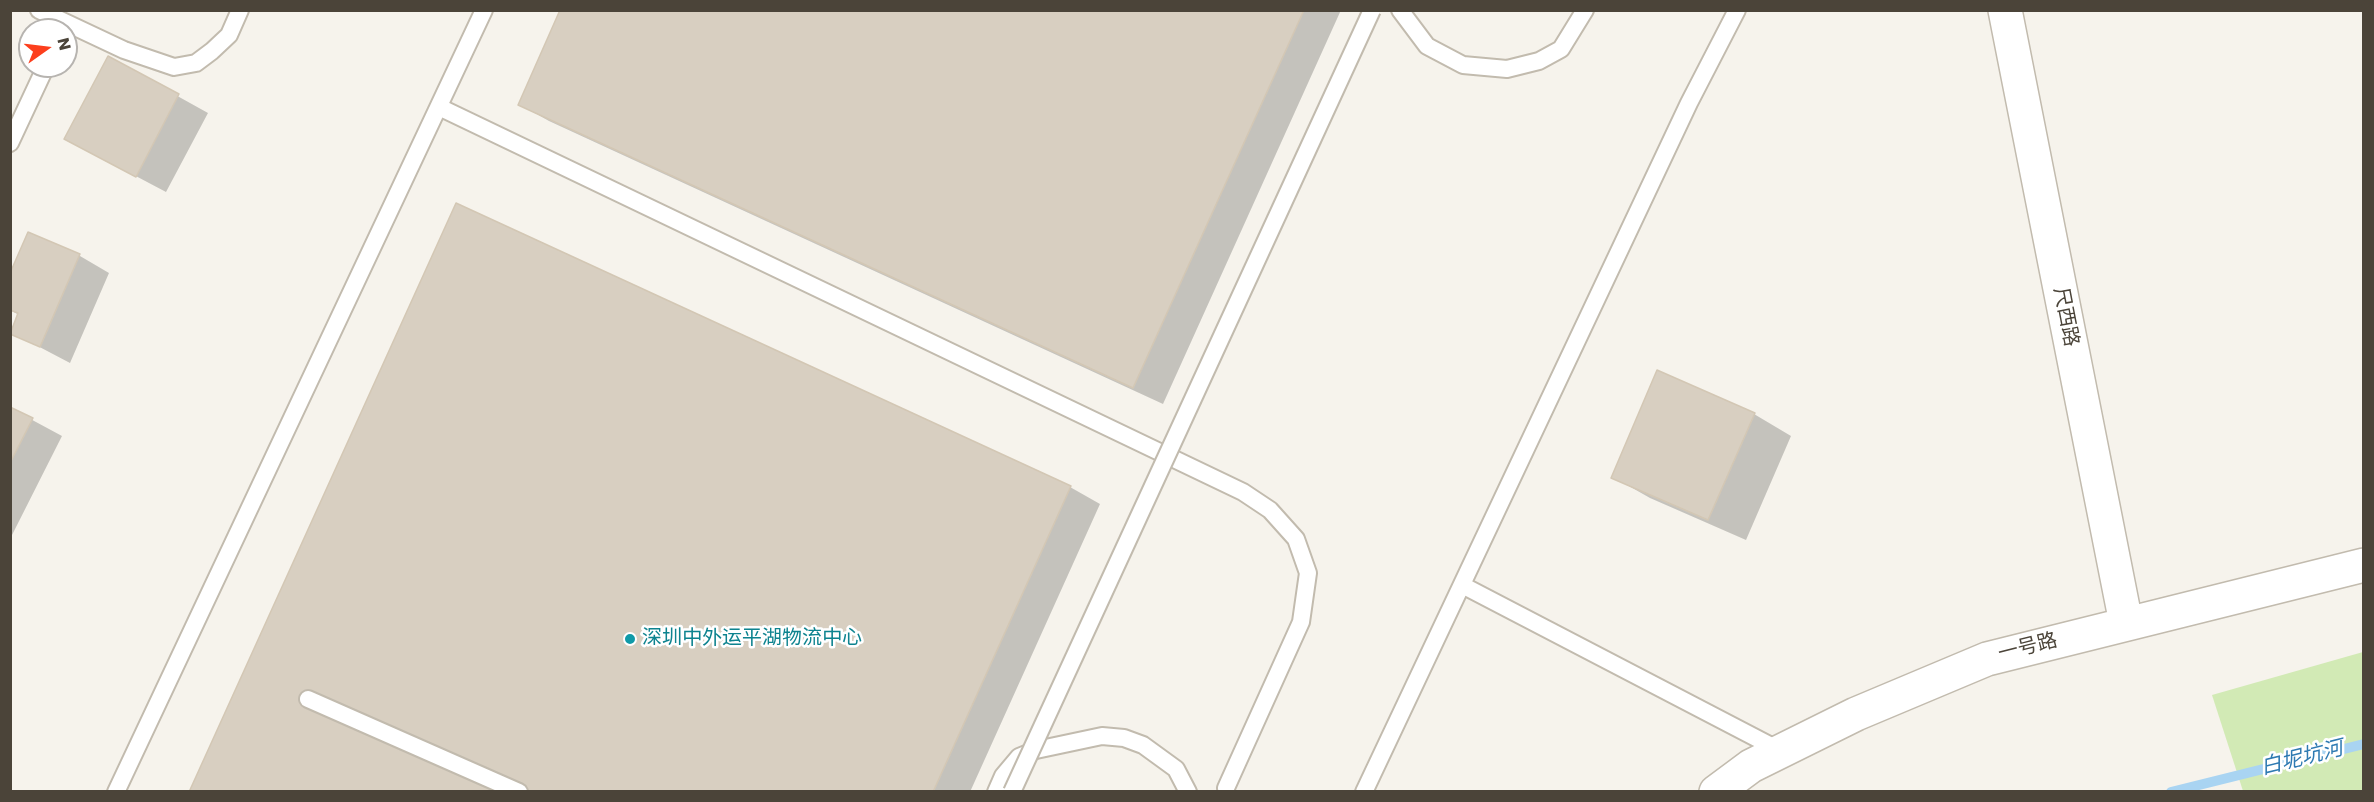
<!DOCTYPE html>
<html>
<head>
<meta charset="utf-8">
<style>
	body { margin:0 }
	#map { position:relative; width:2374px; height:802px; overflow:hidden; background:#f6f3ec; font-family:Poppins,sans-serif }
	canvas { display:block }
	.frame { position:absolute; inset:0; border:12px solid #4b4439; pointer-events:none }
	.north { position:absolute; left:18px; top:18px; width:60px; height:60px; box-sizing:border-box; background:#fff; border:2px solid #b7b4b0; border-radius:50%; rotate:76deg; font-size:16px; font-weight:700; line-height:24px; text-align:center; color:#4b4439 }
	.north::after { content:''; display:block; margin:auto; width:21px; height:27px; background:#fc3f1d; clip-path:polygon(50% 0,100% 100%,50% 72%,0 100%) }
</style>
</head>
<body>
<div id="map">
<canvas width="2374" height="802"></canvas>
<div class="frame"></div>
<div class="north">N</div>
</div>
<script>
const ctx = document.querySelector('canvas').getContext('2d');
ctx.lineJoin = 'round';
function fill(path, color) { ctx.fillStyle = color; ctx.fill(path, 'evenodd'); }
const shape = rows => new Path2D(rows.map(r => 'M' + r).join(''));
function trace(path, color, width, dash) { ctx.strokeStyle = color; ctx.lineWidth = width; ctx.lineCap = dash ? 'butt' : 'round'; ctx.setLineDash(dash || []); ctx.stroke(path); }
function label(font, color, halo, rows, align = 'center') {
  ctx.font = font + ' Poppins,"Noto Sans SC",sans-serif'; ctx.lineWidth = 5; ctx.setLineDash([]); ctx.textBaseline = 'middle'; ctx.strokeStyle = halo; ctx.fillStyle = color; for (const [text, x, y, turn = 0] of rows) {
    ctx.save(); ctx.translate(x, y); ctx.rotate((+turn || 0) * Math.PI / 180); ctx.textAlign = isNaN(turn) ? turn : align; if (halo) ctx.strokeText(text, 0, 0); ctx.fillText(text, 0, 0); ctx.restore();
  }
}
fill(shape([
	[2363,652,2363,791,2243,791,2212,695]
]), '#d2eab5');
fill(shape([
	[562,10,1341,10,1163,404,549,121,519,104],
	[109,58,208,113,166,192,96,155],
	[29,234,80,256,109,273,70,363,11,332,19,315,10,310],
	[10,408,62,436,10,539],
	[1754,414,1791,436,1746,540,1650,498,1613,477],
	[1070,487,1100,504,970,792,191,792]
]), '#0003');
trace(shape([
	[2171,792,2364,744]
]), '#a9d4f2', 10);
const building = shape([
	[560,10,1304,10,1133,388,518,105,560,10],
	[108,56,179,94,136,177,64,139,108,56],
	[456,203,1071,486,933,792,189,792,456,203],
	[28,232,80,254,40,347,10,334,18,313,10,310,10,273,28,232],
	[1657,370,1755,413,1708,520,1611,478,1657,370],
	[10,407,33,418,10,463,10,407]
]);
fill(building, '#d8cfc1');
trace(building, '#d3c7b4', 1.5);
const service = shape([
	[39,10,124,50,174,67,196,63,212,51,229,35,240,10],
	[1400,10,1427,46,1463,65,1507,69,1539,61,1561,49,1585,10],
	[439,107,1243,492,1270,510,1296,539,1308,573,1301,622,1226,788],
	[10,143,46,66],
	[1462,585,1781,751],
	[308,699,519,792],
	[116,792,484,10],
	[996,792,1003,776,1019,757,1036,750,1102,736,1124,738,1143,745,1176,769,1188,792],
	[1364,792,1689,103,1737,10]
]);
const minor = shape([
	[2005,10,2126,623],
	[1716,792,1751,766,1856,714,1987,659,2364,565]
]);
trace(service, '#c2bbae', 20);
trace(minor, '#c2bbae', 36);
trace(service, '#fff', 16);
trace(minor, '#fff', 33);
const serviceBridge = shape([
	[1012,792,1372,10]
]);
trace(serviceBridge, '#c2bbae', 20, []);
trace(serviceBridge, '#fff', 16);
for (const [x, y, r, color] of [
	[630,639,6,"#0f9aa8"]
]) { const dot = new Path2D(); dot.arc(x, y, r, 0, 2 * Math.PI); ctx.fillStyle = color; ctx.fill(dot); trace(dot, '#fff', 2); }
label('20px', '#4b4439', '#fff', [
	["尺西路",2065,317,79],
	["一号路",2028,648,-14]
]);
label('20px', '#0d838f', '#fff', [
	["深圳中外运平湖物流中心",642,639]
], 'left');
label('italic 21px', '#2e7ab2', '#fff', [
	["白坭坑河",2302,759,-14]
]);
</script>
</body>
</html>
